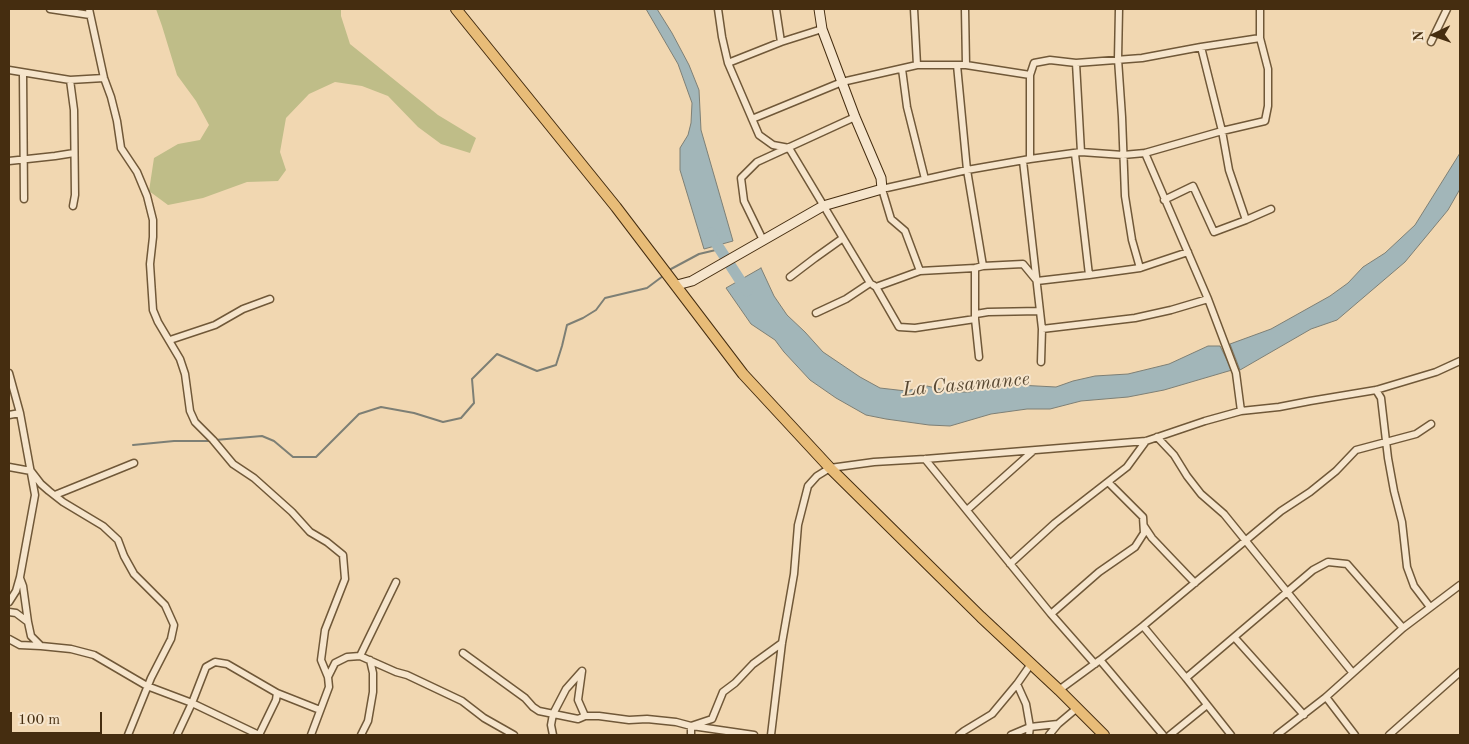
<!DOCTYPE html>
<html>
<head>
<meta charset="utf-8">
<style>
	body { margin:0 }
	#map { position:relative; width:1469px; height:744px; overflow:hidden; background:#f1d7b1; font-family:"Old Standard TT",serif }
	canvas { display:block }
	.frame { position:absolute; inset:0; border:10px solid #452d10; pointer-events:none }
	.north { position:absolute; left:1409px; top:10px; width:50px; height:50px; -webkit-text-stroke:4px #f6e5cc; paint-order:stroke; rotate:267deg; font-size:14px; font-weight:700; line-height:20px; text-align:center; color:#452d10 }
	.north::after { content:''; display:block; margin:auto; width:18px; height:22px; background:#452d10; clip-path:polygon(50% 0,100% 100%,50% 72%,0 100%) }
	.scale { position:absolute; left:10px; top:712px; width:92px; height:22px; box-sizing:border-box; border:2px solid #452d10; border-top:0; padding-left:6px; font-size:15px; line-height:18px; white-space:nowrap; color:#452d10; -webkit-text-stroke:4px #f6e5cc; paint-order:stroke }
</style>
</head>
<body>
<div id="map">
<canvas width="1469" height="744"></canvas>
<div class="frame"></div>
<div class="north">N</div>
<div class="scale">100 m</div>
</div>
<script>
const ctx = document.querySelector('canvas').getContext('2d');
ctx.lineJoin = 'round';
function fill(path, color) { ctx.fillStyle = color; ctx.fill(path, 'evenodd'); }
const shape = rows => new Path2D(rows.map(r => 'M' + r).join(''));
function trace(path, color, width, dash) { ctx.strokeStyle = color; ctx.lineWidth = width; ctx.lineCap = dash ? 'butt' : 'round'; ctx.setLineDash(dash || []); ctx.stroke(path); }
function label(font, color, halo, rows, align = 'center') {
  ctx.font = font + ' "Old Standard TT",serif'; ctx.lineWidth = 4; ctx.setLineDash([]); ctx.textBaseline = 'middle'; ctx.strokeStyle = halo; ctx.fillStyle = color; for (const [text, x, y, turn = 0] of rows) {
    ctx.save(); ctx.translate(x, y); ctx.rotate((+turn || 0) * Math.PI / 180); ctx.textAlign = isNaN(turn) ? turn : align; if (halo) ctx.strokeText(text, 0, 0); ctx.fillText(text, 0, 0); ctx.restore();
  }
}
fill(shape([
	[156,9,341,9,341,16,350,44,438,115,476,138,470,153,441,144,418,127,388,96,362,86,335,82,309,94,286,118,280,152,286,170,278,181,247,182,203,198,168,205,149,191,154,158,178,144,200,140,209,125,196,101,177,75,162,26]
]), '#bfbd88');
const water = shape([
	[646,9,657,9,672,33,689,65,699,90,701,130,733,241,704,249,680,170,680,148,688,135,691,123,692,103,678,64,646,9],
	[1460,153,1460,189,1448,210,1405,262,1337,320,1311,329,1240,370,1230,344,1271,329,1330,296,1348,283,1363,267,1385,253,1415,225,1460,153],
	[761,268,774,296,787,315,805,332,823,352,860,377,880,388,906,391,927,386,953,392,969,392,991,387,1018,385,1056,387,1073,381,1095,376,1128,374,1169,364,1208,346,1220,346,1232,370,1164,390,1128,397,1081,401,1050,409,1027,409,991,414,950,426,929,425,886,419,866,415,836,398,810,380,784,352,775,340,751,324,726,288,761,268]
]);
fill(water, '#a2b6b9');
trace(water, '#7d7f75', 1);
trace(shape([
	[671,269,699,254,720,249],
	[215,440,262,436,274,441,293,457,316,457,359,414,381,407,414,413,443,422,461,418,474,403,472,379,497,354,537,371,556,365,562,346,567,325,583,318,596,310,605,298,647,288,663,276],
	[133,445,174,441,210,441]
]), '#7d7f75', 2);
trace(shape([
	[711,233,712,237,747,291]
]), '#a2b6b9', 11);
const street = shape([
	[50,9,90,15],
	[89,9,104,78,111,97,117,121,121,148,137,172,147,196,153,220,153,237,150,264,153,310,158,322,180,359,185,374,190,411,195,422,213,440,233,464,254,478,292,512,310,532,327,542,343,555,345,579,325,630,321,660,328,677,329,687,311,735],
	[718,9,722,37,728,63,759,135,773,145,789,148,870,283,846,299,816,313],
	[776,9,781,42],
	[914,9,917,65],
	[965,9,966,65],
	[1119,9,1118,59,1122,117,1125,196,1132,240,1140,268],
	[1431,42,1447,9],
	[728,63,781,42,822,29],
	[1076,63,1081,152],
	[957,65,967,170,983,266],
	[902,69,907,107,925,179],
	[9,70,70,80,104,78],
	[23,73,24,199],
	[70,80,74,110,75,195,73,206],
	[752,119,842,82,917,65,966,65,1030,75],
	[1075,154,1089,275],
	[1030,159,1030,75,1034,63,1050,60,1076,63,1142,58,1201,47,1260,38],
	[9,161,55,156,74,153],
	[1023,161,1042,329,1041,362],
	[1164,200,1193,186,1214,232,1246,220,1229,170,1222,131,1201,47],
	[1246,220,1271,209],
	[763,240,744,201,741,178,757,162,855,117],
	[975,268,975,319,979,357],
	[920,271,905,231,891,219,882,189,967,170,1030,159,1081,152,1123,155,1145,153,1222,131,1265,121,1268,106,1268,69,1260,38,1260,9],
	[790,277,815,258,843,238],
	[873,285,876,287,899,327,915,328,975,319],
	[876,287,920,271,975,268,983,266,1023,264,1037,281,1089,275,1140,268,1188,252],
	[1208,299,1236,373,1241,411],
	[976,314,988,312,1040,311],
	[1042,329,1135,318,1171,310,1208,299,1145,153],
	[170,340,215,325,243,309,270,299],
	[9,373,20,413,35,495,20,577,16,591,9,602],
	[1376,390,1381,398,1388,458,1394,491,1402,522,1407,567,1414,586,1430,607],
	[9,415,20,413],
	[1157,437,1174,455,1187,476,1201,494,1224,514,1352,672],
	[925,459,1051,614,1095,664],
	[9,467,31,471,41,484,49,491,63,502,103,526,118,540,124,556,134,574,165,605,174,625,171,639,151,678,128,735],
	[55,495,134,463],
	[967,510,1033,451],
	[1144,526,1152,538,1171,558,1195,583],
	[1010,564,1055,523,1127,467,1146,441],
	[20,578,23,586,28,622],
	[9,612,16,613,28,622,31,636,41,646,71,649,94,655,147,686,192,703,259,735],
	[1051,614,1099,572,1135,547,1144,533,1143,517,1108,482],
	[1143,626,1186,678,1231,735],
	[1235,638,1304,715],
	[9,639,20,645,41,646],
	[463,653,525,698,533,707,539,711,578,719,585,716,599,716,629,720,647,719,676,722,691,726,691,735],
	[360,656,396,582],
	[1100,660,1163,735],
	[582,671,578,700,585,716],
	[328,677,335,663,347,657,360,656,396,672,407,675,462,701,484,718,514,735],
	[1186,678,1313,570,1328,562,1347,564,1403,628],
	[1017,684,1026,704,1030,727,1029,735],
	[1059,690,1100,660,1143,626,1281,511,1310,492,1336,471,1356,450,1416,434,1431,424],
	[277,693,320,710],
	[1326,697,1355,735],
	[691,726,712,719,723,692,735,683,753,664,782,643],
	[692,726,754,735],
	[177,735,192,703,206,667,215,662,227,664,277,693,276,700,259,735],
	[361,735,368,721,373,692,373,673,370,660],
	[553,735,551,725,553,714,566,689,582,671],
	[771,735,782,643,794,574,798,525,808,486,817,476,830,468,874,462,925,459,1146,441,1205,421,1241,411,1279,407,1310,401,1376,390,1436,372,1460,361],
	[959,735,964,731,992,714,1017,684,1031,664],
	[1011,735,1030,727,1058,724],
	[1049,735,1058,724,1077,708],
	[1170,735,1207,705],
	[1277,735,1326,697,1403,628,1460,585],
	[1389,735,1460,672]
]);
const secondary = shape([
	[677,285,692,281,823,206,882,189,881,178,855,117,822,29,819,9]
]);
const primary = shape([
	[456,9,616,207,743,374,830,468,981,617,1059,690,1104,735]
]);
trace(street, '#705838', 9);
trace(secondary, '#452d10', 11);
trace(primary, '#452d10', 12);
trace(street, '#f6e5cc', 6);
trace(secondary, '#f6e5cc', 9);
trace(primary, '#e8bc78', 10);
label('italic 20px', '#584832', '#f6e5cc', [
	["La Casamance",966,385,-5]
]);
</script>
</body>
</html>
